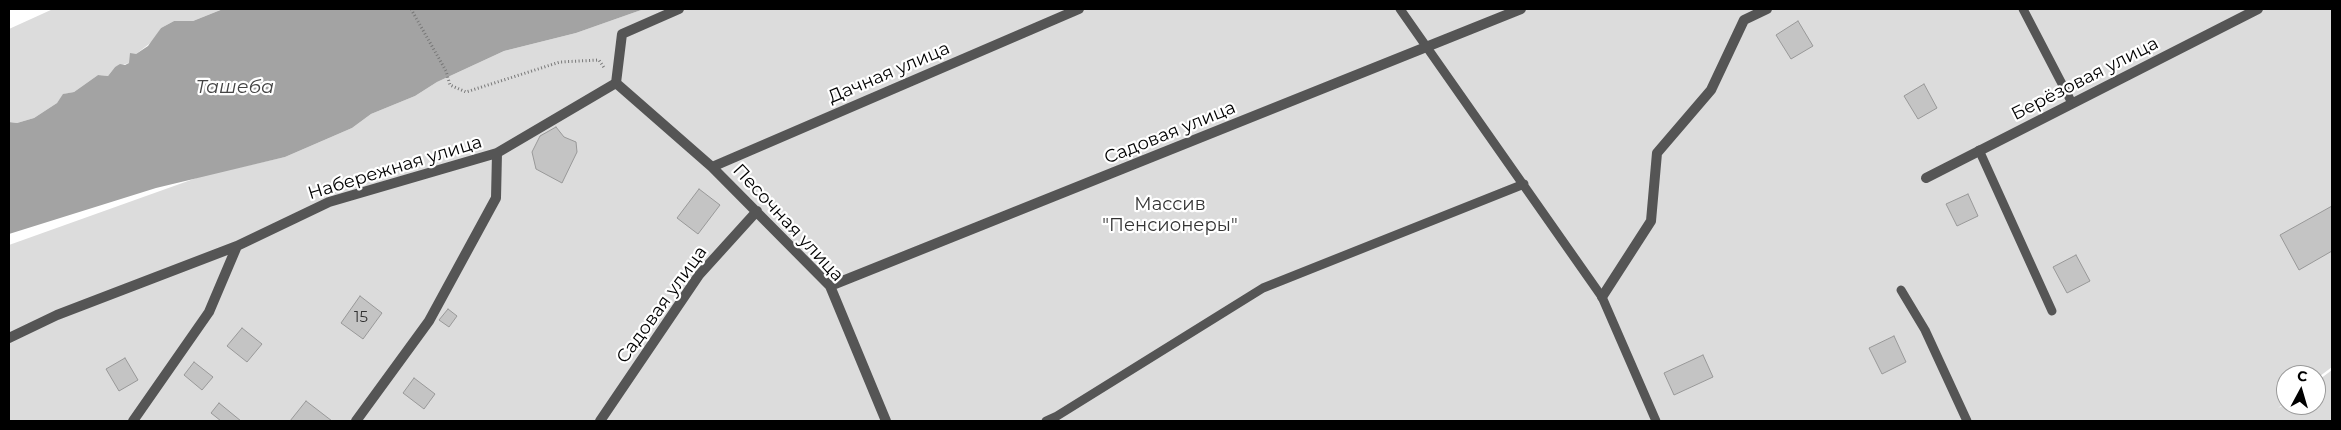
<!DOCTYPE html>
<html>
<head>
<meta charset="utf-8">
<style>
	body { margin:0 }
	#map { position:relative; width:2341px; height:430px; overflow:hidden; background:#fff; font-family:Montserrat,sans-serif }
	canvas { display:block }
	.frame { position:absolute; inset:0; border:10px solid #000; pointer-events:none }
	.north { position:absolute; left:2276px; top:365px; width:50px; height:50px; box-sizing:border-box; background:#fff; border:1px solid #999; border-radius:50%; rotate:6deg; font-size:14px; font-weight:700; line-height:20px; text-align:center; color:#000 }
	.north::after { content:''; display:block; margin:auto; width:18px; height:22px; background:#000; clip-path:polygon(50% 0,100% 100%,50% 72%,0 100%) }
</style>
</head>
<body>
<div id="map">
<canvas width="2341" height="430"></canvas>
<div class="frame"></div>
<div class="north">С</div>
</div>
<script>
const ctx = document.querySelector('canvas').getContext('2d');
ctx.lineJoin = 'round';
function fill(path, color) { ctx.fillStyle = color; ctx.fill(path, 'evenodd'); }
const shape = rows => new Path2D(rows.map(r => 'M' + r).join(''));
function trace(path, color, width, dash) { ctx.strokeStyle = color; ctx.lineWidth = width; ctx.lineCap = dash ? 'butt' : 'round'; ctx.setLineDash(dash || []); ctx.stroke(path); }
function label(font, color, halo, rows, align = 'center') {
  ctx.font = font + ' Montserrat,sans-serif'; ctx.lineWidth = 4.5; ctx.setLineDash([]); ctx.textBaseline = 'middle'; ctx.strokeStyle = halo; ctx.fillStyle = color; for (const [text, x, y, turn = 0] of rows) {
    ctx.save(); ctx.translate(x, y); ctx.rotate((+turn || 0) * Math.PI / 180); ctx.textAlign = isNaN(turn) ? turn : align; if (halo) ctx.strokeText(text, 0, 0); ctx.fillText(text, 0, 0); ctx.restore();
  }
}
fill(shape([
	[53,9,223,9,193,21,174,21,161,28,153,41,136,54,129,63,115,67,108,76,98,75,74,92,64,94,57,103,34,118,17,123,9,122,9,29],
	[644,9,2332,9,2332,367,2316,379,2316,375,2286,375,2286,402,2278,408,2286,404,2316,405,2316,382,2332,370,2332,421,9,421,9,245,202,176,285,157,352,128,371,114,415,96,437,82,504,51,576,33]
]), '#dcdcdc');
fill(shape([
	[223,9,644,9,576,33,504,51,437,82,415,96,371,114,352,128,285,157,156,188,9,234,9,122,17,123,34,118,57,103,63,94,74,92,98,75,108,76,115,67,120,64,125,65,129,63,130,53,136,54,148,46,161,28,174,21,193,21]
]), '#a3a3a3');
const building = shape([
	[1798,21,1813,46,1791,59,1776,35,1798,21],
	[1924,84,1937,108,1918,119,1904,96,1924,84],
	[556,127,564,137,576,142,577,152,562,183,536,169,532,152,540,136,556,127],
	[699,189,720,205,698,234,677,218,699,189],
	[1968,194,1978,216,1957,226,1946,204,1968,194],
	[2332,206,2332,251,2299,270,2280,235,2332,206],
	[2076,255,2090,281,2067,293,2053,267,2076,255],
	[360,296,382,313,363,339,341,323,360,296],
	[448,309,457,316,449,327,439,320,448,309],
	[242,328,262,344,247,362,227,346,242,328],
	[1894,336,1906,362,1882,374,1869,348,1894,336],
	[1703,355,1713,377,1674,395,1664,373,1703,355],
	[125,358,138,380,119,391,106,369,125,358],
	[194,362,213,377,202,390,184,375,194,362],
	[414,378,435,394,424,409,403,393,414,378],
	[306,401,332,421,290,421,306,401],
	[219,403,241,421,221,421,211,413,219,403]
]);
fill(building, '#c4c4c4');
trace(building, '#999', 1);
trace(shape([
	[411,9,446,71,450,85,466,92,560,62,599,60,605,69]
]), '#777', 3, [1, 2.5]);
trace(shape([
	[1400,9,1602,297,1656,421],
	[2023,9,2072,103],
	[1979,150,2052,311],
	[1901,290,1925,330,1967,421],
	[1046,421,1057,416,1263,288,1524,184]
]), '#555', 9);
trace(shape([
	[616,83,712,167,830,286,886,421],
	[712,167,1079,9],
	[1926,178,2258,9],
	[830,286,1521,9],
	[1602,297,1651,221,1657,153,1711,90,1744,20,1767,9],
	[9,338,57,315,237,246],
	[133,421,209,312,237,246,329,202,497,153,616,83,622,34,679,9],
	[356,421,429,321,496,198,497,153],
	[600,421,699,275,757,211]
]), '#555', 10);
label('15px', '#313131', null, [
	["15",361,318]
]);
label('18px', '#000', '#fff', [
	["Дачная улица",889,73,-23],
	["Берёзовая улица",2085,79,-27],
	["Садовая улица",1170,133,-22],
	["Набережная улица",395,168,-17],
	["Песочная улица",788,223,47],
	["Садовая улица",662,305,-54]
]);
label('18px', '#333', '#fff', [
	["Массив",1170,205],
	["\"Пенсионеры\"",1170,226]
]);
label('italic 19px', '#444', '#fff', [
	["Ташеба",235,87]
]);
</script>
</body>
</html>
